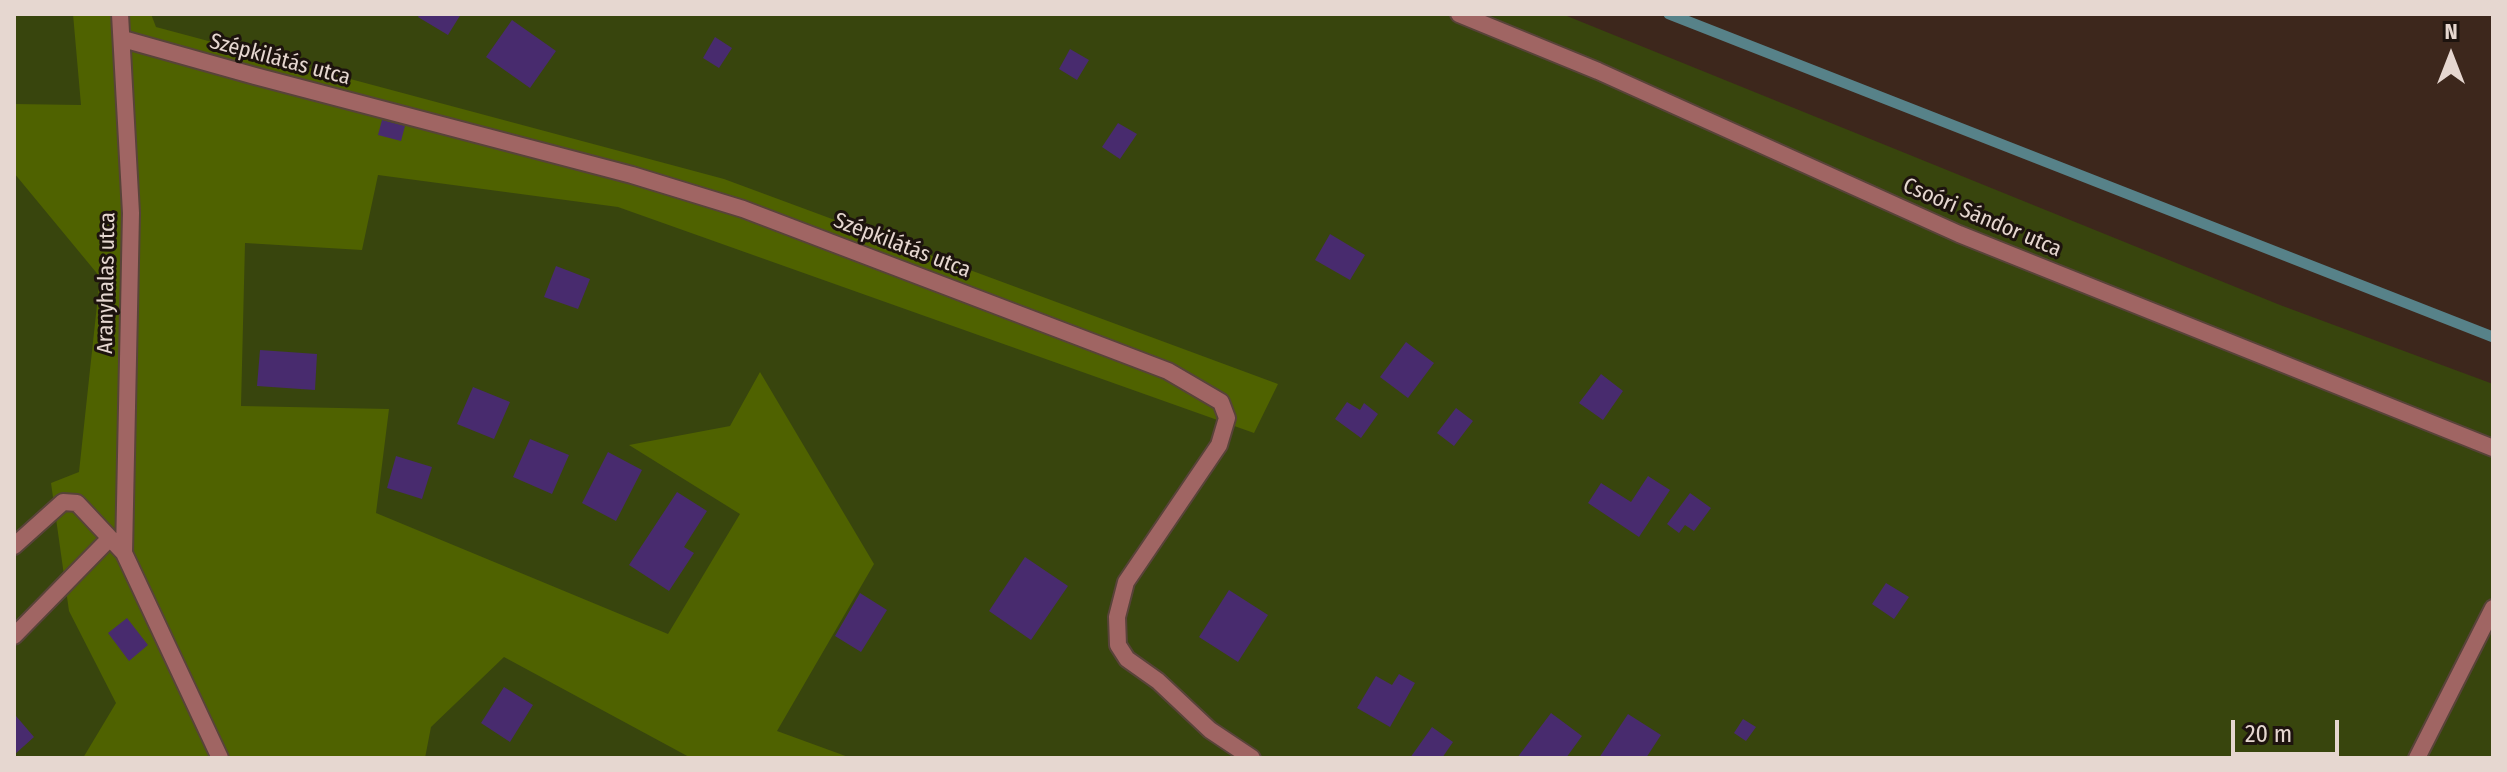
<!DOCTYPE html>
<html>
<head>
<meta charset="utf-8">
<style>
	body { margin:0 }
	#map { position:relative; width:2507px; height:772px; overflow:hidden; background:#3d271c; font-family:"Fira Sans Condensed",sans-serif }
	canvas { display:block }
	.frame { position:absolute; inset:0; border:16px solid #e6d7d0; pointer-events:none }
	.north { position:absolute; left:2411px; top:16px; width:80px; height:80px; -webkit-text-stroke:6px #1d130e; paint-order:stroke; rotate:0deg; font-size:22px; font-weight:700; line-height:32px; text-align:center; color:#e6d7d0 }
	.north::after { content:''; display:block; margin:auto; width:28px; height:36px; background:#e6d7d0; clip-path:polygon(50% 0,100% 100%,50% 72%,0 100%) }
	.scale { position:absolute; left:2231px; top:720px; width:108px; height:36px; box-sizing:border-box; border:4px solid #e6d7d0; border-top:0; padding-left:10px; font-size:24px; line-height:28px; white-space:nowrap; color:#e6d7d0; -webkit-text-stroke:6px #1d130e; paint-order:stroke }
</style>
</head>
<body>
<div id="map">
<canvas width="2507" height="772"></canvas>
<div class="frame"></div>
<div class="north">N</div>
<div class="scale">20 m</div>
</div>
<script>
const ctx = document.querySelector('canvas').getContext('2d');
ctx.lineJoin = 'round';
function fill(path, color) { ctx.fillStyle = color; ctx.fill(path, 'evenodd'); }
const shape = rows => new Path2D(rows.map(r => 'M' + r).join(''));
function trace(path, color, width, dash) { ctx.strokeStyle = color; ctx.lineWidth = width; ctx.lineCap = dash ? 'butt' : 'round'; ctx.setLineDash(dash || []); ctx.stroke(path); }
function label(font, color, halo, rows, align = 'center') {
  ctx.font = font + ' "Fira Sans Condensed",sans-serif'; ctx.lineWidth = 6; ctx.setLineDash([]); ctx.textBaseline = 'middle'; ctx.strokeStyle = halo; ctx.fillStyle = color; for (const [text, x, y, turn = 0] of rows) {
    ctx.save(); ctx.translate(x, y); ctx.rotate((+turn || 0) * Math.PI / 180); ctx.textAlign = isNaN(turn) ? turn : align; if (halo) ctx.strokeText(text, 0, 0); ctx.fillText(text, 0, 0); ctx.restore();
  }
}
fill(shape([
	[14,14,1562,14,2280,305,2493,384,2493,758,14,758]
]), '#38450d');
fill(shape([
	[73,14,151,14,156,27,724,179,1278,384,1254,433,618,207,378,175,362,250,245,243,241,406,389,409,376,513,668,634,740,514,629,445,730,426,760,372,874,564,777,731,851,758,691,758,504,657,431,727,425,758,83,758,116,703,69,611,51,483,79,472,100,277,14,173,14,104,81,105]
]), '#4f6200');
trace(shape([
	[1669,14,2493,337]
]), '#578289', 11);
fill(shape([
	[420,14,461,14,448,35,418,17],
	[512,20,556,51,530,88,486,57],
	[715,37,732,48,719,68,703,58],
	[1070,49,1089,60,1077,80,1059,69],
	[382,120,405,126,401,141,378,135],
	[1118,123,1137,134,1120,159,1102,147],
	[1330,234,1365,255,1350,280,1315,260],
	[556,266,590,279,578,309,544,297],
	[1406,342,1434,363,1408,398,1380,377],
	[260,350,317,354,315,390,257,386],
	[1601,374,1623,391,1603,420,1579,403],
	[473,387,510,402,494,439,457,424],
	[1347,402,1360,410,1364,403,1378,414,1361,438,1335,419],
	[1456,408,1473,421,1454,446,1437,433],
	[530,439,569,455,552,494,513,477],
	[608,452,642,470,616,521,582,503],
	[396,456,432,467,422,499,387,488],
	[1648,476,1670,490,1639,537,1588,503,1601,483,1631,502],
	[677,492,707,511,684,547,694,553,669,591,629,565],
	[1690,493,1711,508,1694,531,1685,525,1679,533,1667,524],
	[1025,557,1068,586,1031,640,989,611],
	[1886,583,1909,597,1894,619,1872,604],
	[1229,590,1268,615,1238,662,1199,637],
	[860,593,887,610,861,652,835,636],
	[127,618,148,645,129,661,108,633],
	[1399,674,1415,683,1390,727,1357,708,1376,676,1392,685],
	[504,687,533,705,510,742,481,723],
	[1551,713,1582,736,1566,758,1517,758],
	[1628,714,1661,735,1646,758,1599,758],
	[16,716,34,737,14,755,14,717],
	[1743,719,1756,727,1746,741,1734,733],
	[1432,727,1453,742,1442,758,1410,758]
]), '#482b6e');
const street = shape([
	[120,14,131,213,124,553,220,758],
	[1459,14,1598,71,1959,234,2493,448],
	[123,39,255,76,632,175,743,209,1168,371,1221,402,1227,418,1219,445,1126,582,1117,617,1118,645,1127,659,1158,681,1210,730,1252,758],
	[14,546,63,502,77,503,124,553],
	[14,636,109,539],
	[2417,758,2493,608]
]);
trace(street, '#584339', 20);
trace(street, '#a06563', 16);
label('22px', '#e6d7d0', '#1d130e', [
	["Szépkilátás utca",280,60,15],
	["Csoóri Sándor utca",1982,218,23],
	["Szépkilátás utca",902,246,21],
	["Aranyhalas utca",107,283,-89]
]);
</script>
</body>
</html>
